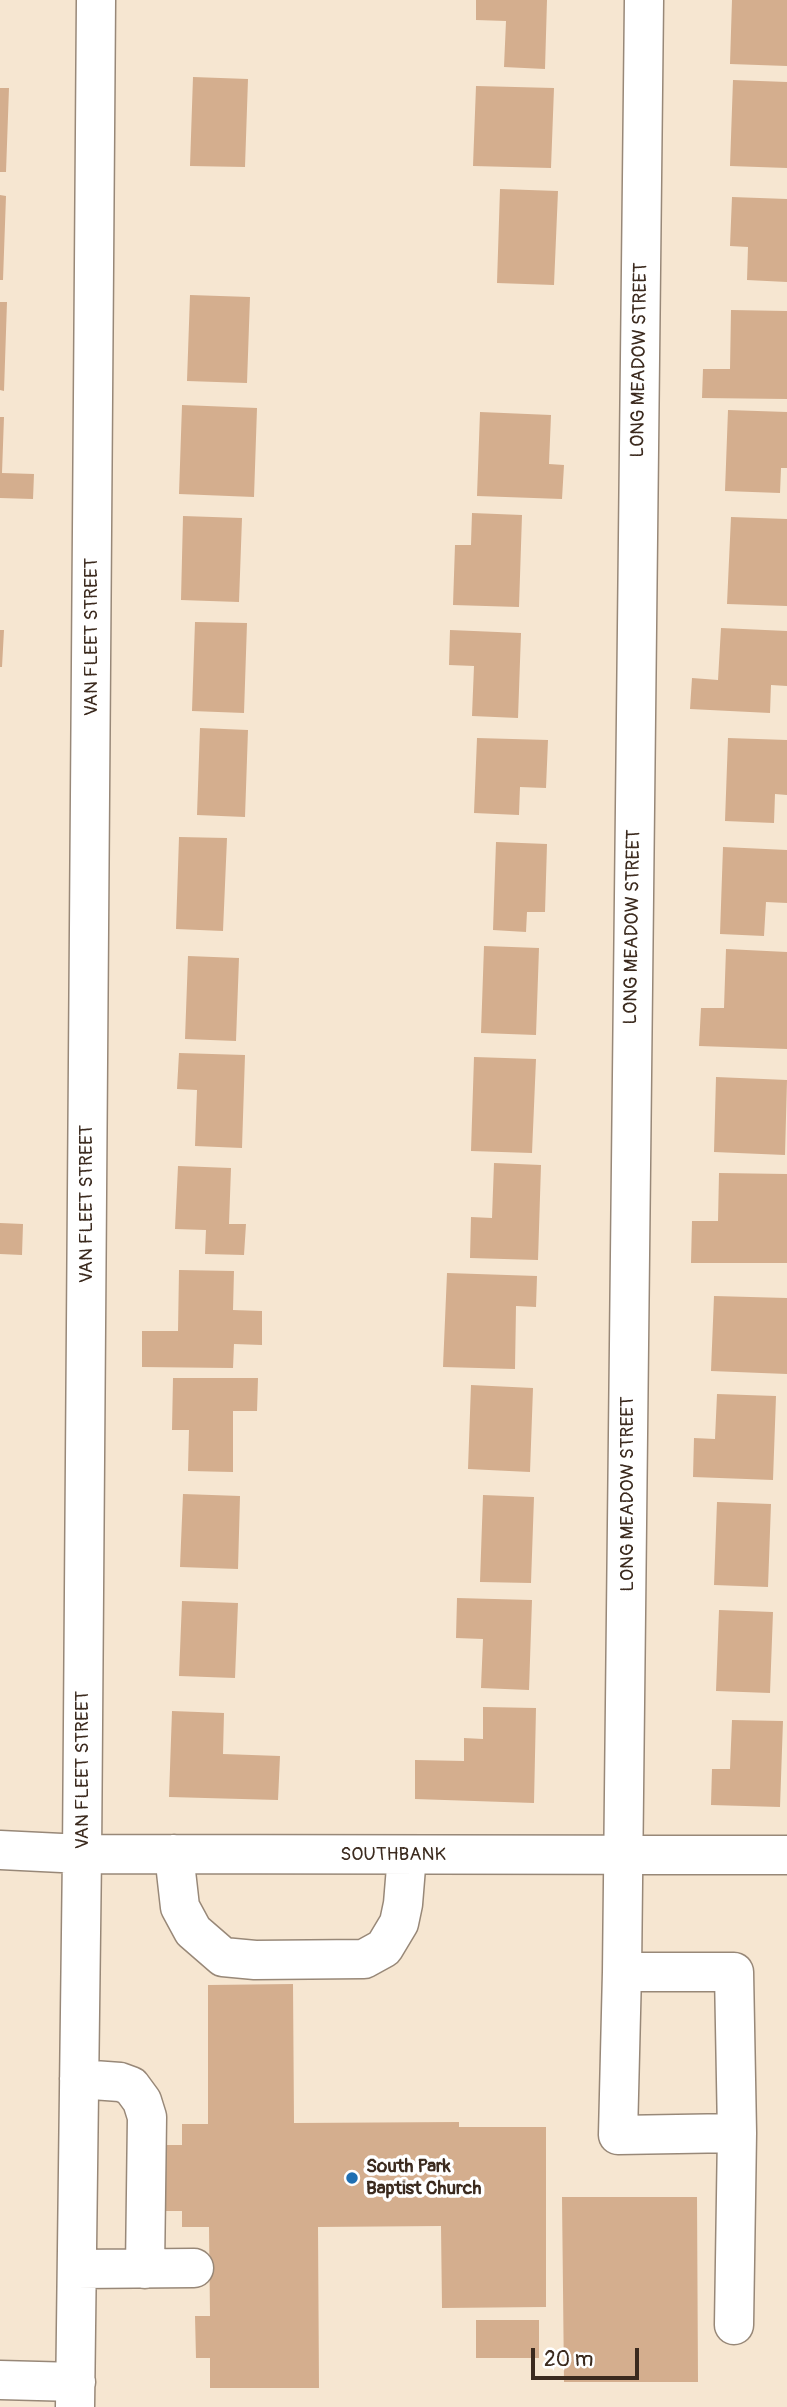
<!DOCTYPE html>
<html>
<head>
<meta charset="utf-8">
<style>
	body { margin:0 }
	#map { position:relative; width:787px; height:2407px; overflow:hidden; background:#f6e6d1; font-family:Pangolin,sans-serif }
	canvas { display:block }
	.scale { position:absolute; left:531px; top:2348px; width:108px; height:32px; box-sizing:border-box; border:4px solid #3b2a1e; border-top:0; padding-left:9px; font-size:21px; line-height:24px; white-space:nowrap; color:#3b2a1e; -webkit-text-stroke:5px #fff; paint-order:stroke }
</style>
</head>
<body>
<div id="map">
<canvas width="787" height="2407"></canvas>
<div class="scale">20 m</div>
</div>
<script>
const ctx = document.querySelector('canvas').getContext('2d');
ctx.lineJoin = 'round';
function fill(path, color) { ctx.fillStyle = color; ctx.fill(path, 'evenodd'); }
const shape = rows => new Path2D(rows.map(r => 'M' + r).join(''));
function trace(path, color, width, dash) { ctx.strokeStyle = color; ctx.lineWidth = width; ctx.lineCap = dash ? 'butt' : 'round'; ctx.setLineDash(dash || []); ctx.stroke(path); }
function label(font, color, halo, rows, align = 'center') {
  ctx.font = font + ' Pangolin,sans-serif'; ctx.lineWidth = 7; ctx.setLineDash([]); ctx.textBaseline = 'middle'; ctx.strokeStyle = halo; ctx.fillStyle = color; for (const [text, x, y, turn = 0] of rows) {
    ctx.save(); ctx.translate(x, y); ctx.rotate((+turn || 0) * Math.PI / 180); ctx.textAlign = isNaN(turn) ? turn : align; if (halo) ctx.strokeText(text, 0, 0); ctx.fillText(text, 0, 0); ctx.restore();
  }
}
fill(shape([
	[476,0,547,0,545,69,504,67,506,21,476,20],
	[732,0,787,0,787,66,730,64],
	[193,77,248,79,245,167,190,166],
	[733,80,787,82,787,168,730,166],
	[476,86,554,88,551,168,473,166],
	[0,88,9,88,6,172,0,172],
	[500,189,558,191,554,285,497,283],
	[0,195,6,196,3,280,0,280],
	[732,197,787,199,787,282,747,280,748,247,730,246],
	[190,295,250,297,247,383,187,381],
	[0,302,7,302,4,391,0,390],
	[731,310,787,311,787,399,702,398,703,369,730,369],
	[182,405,257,408,254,497,179,494],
	[728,410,787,412,787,468,781,468,780,493,725,491],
	[480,412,551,415,549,464,564,465,562,499,477,496],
	[0,417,4,417,2,473,34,474,33,499,0,498],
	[472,513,522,515,519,607,453,605,455,545,471,545],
	[183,516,242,518,239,602,181,600],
	[731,517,787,519,787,606,727,604],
	[195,622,247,623,244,713,192,711],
	[721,628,787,631,787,686,771,685,770,713,690,709,692,678,718,680],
	[0,630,4,630,2,667,0,667],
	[450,630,521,633,518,718,472,716,474,666,449,665],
	[200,728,248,730,245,817,197,815],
	[477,738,548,740,546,788,520,787,519,815,474,813],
	[728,738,787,740,787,795,775,794,774,823,725,821],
	[179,837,227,838,223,931,176,929],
	[496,842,547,844,545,912,527,912,526,932,493,930],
	[723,847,787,850,787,903,766,902,764,936,720,934],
	[484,946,539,948,536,1035,481,1033],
	[726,949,787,952,787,1049,699,1046,701,1008,724,1008],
	[188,956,239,958,236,1041,185,1039],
	[179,1053,245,1055,242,1148,195,1146,197,1090,177,1089],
	[474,1057,536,1059,532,1153,471,1151],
	[716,1077,787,1080,785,1155,714,1152],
	[494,1163,541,1165,538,1260,470,1258,471,1217,492,1218],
	[178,1166,231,1168,229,1224,246,1224,244,1255,205,1254,206,1230,175,1229],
	[719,1173,787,1174,787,1263,691,1263,692,1221,718,1221],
	[0,1223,23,1224,22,1255,0,1254],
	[179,1270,234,1271,233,1310,262,1311,262,1345,234,1344,233,1368,142,1367,142,1331,178,1331],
	[447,1273,537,1276,536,1307,516,1306,515,1369,443,1367],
	[714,1296,787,1298,787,1374,711,1371],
	[173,1378,258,1378,257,1411,233,1411,233,1472,188,1471,189,1430,172,1430],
	[471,1385,533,1388,530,1472,468,1469],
	[717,1394,776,1396,773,1480,693,1477,694,1438,715,1439],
	[183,1494,240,1496,238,1569,180,1567],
	[483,1495,534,1497,531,1583,480,1582],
	[717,1502,771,1504,768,1587,714,1585],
	[457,1598,532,1600,529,1690,481,1688,483,1639,456,1638],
	[182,1601,238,1603,235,1678,179,1676],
	[719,1610,773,1612,770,1693,716,1691],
	[483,1707,536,1708,534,1803,415,1799,415,1760,464,1761,464,1738,483,1739],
	[172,1711,224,1713,223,1754,280,1756,278,1800,169,1797],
	[732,1720,783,1721,780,1807,711,1805,712,1769,730,1769],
	[293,1984,294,2123,459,2122,459,2127,546,2127,546,2307,442,2308,441,2226,318,2227,319,2388,210,2388,210,2358,196,2358,195,2316,210,2316,209,2227,182,2227,182,2211,158,2211,158,2145,182,2145,182,2124,208,2124,208,1985],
	[562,2197,697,2197,698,2382,564,2382],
	[476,2320,539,2320,539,2358,476,2358]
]), '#d4ae8e');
const minor = shape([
	[0,1850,82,1854,787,1855],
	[174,1854,180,1907,193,1931,223,1957,255,1960,364,1959,384,1948,399,1923,403,1904,407,1855],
	[622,1972,644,0],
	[79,2079,120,2082,131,2086,142,2101,147,2117,145,2269],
	[77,2269,194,2268],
	[734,2325,737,2133,618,2135,622,1972,734,1972,737,2133],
	[0,2380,76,2382],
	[75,2407,82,1854,96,0]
]);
trace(minor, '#988878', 41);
trace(minor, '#fff', 38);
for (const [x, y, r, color] of [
	[352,2178,7,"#1f6fb2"]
]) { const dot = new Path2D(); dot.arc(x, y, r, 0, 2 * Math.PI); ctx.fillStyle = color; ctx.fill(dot); trace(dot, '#fff', 2.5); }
label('19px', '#3b2a1e', '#fff', [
	["LONG MEADOW STREET",640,360,-89],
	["VAN FLEET STREET",92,637,-90],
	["LONG MEADOW STREET",633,927,-89],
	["VAN FLEET STREET",87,1204,-90],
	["LONG MEADOW STREET",628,1494,-90],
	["VAN FLEET STREET",83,1770,-90],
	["SOUTHBANK",393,1855]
]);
label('bold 19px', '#3b2a1e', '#fff', [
	["South Park",366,2167],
	["Baptist Church",366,2189]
], 'left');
</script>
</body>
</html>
